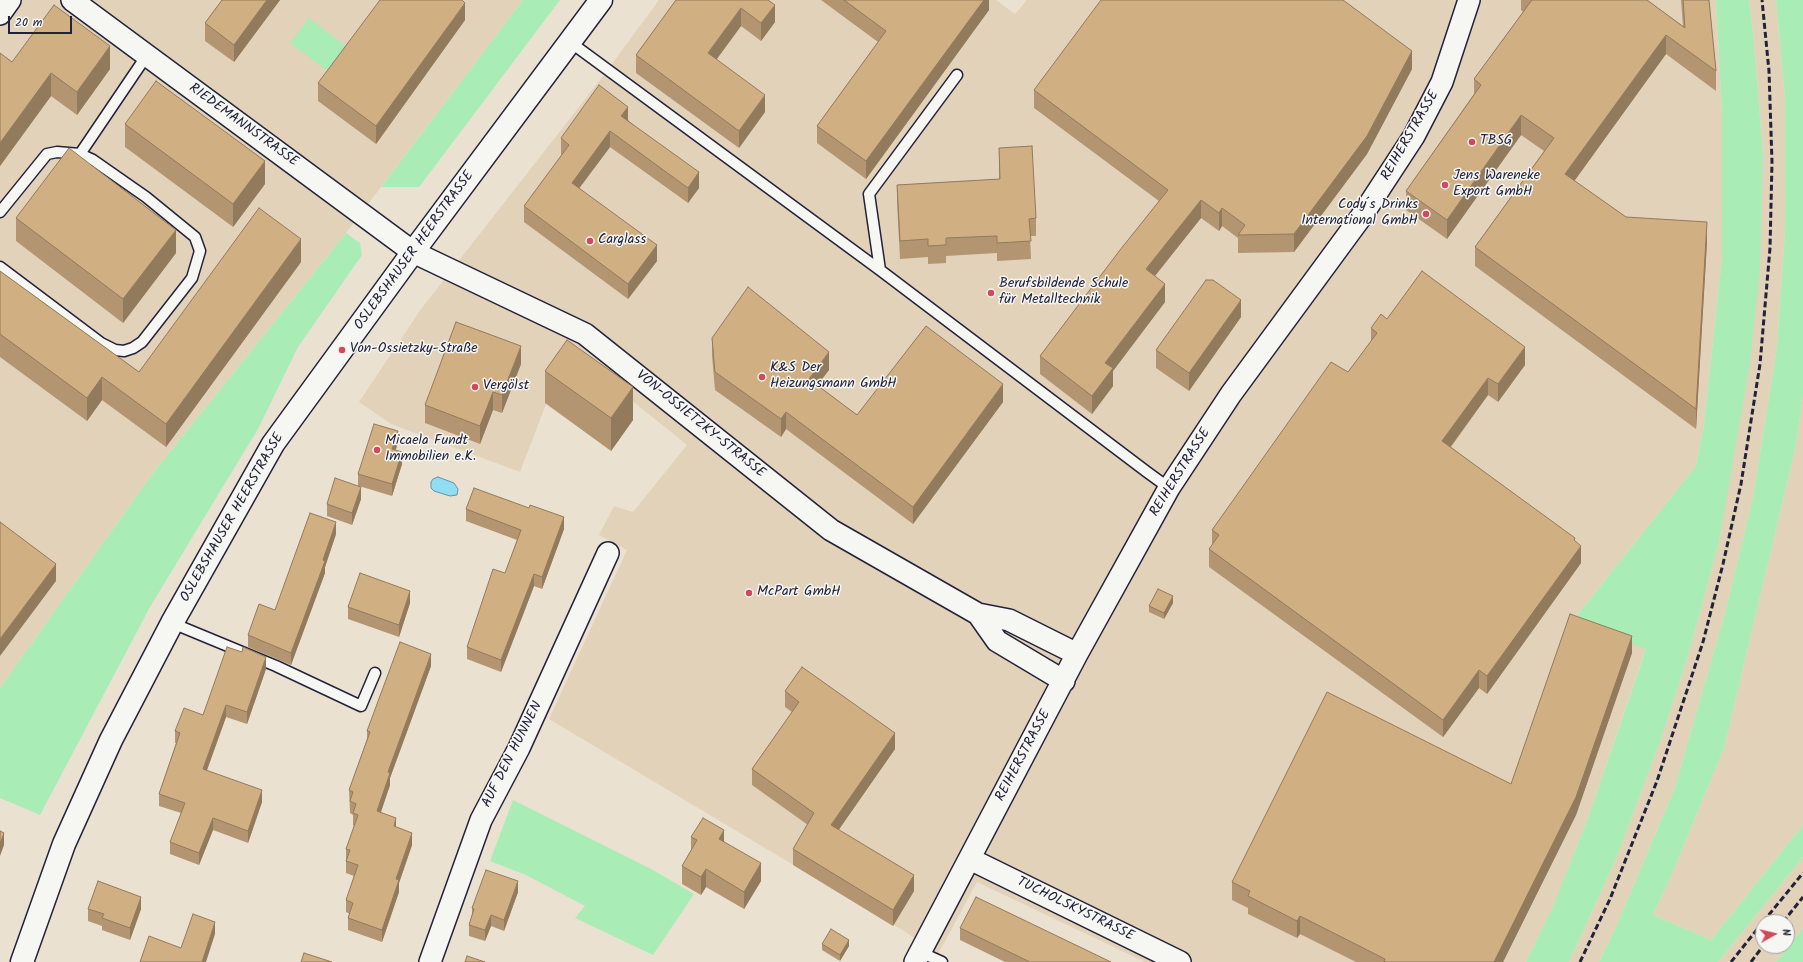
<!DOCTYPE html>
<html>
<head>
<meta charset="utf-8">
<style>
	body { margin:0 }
	#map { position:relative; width:1803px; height:962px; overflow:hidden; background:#ebe1d1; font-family:Kalam,sans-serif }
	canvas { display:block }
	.north { position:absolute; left:1755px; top:914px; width:40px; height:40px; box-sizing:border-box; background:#f6f6f2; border:1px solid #a1a1a9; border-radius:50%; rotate:82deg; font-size:11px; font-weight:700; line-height:16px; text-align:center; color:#22223b }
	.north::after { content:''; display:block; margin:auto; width:14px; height:18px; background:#d1495b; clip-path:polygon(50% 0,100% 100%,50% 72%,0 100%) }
	.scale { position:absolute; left:8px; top:16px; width:64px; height:18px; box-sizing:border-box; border:2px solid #22223b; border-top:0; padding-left:5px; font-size:12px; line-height:14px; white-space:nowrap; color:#22223b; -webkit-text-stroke:3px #f6f6f2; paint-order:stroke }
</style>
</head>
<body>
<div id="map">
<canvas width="1803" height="962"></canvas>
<div class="north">N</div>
<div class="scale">20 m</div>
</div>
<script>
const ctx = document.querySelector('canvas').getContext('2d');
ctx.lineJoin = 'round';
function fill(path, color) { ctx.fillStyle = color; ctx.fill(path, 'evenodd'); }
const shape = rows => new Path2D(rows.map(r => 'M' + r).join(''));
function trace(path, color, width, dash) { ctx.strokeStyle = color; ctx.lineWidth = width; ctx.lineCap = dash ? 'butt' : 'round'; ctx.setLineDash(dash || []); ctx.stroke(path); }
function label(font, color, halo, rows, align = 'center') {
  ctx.font = font + ' Kalam,sans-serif'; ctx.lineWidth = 3; ctx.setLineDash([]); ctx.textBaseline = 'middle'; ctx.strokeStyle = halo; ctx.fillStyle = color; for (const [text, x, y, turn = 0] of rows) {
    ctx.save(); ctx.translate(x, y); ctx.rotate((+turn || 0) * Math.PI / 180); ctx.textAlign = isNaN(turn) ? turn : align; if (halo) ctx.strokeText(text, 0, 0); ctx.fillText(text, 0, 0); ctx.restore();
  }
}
fill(shape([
	[0,0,523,0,346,233,153,473,0,688],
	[659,0,996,0,1015,14,1027,0,1716,0,1722,114,1722,257,1704,425,1696,466,1571,623,1646,648,1588,818,1552,910,1526,962,1145,962,977,882,938,954,904,931,549,719,627,550,599,535,614,506,633,512,687,445,605,379,565,355,520,472,391,424,359,402,421,309,600,80],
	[1749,0,1776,0,1785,97,1785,231,1777,347,1753,497,1725,613,1674,790,1616,927,1599,962,1569,962,1616,859,1661,739,1688,656,1719,542,1763,154,1753,31],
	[1803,395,1803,825,1711,940,1653,915,1671,876,1724,748,1796,445],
	[1803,857,1803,928,1776,962,1718,962],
	[1763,922,1787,922,1787,946,1763,946]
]), '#e3d2ba');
fill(shape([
	[523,0,560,0,419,187,381,187],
	[1716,0,1749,0,1753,31,1763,154,1760,270,1750,364,1719,542,1688,656,1661,739,1616,859,1569,962,1526,962,1552,909,1588,818,1646,649,1571,623,1696,466,1704,425,1722,257,1722,114],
	[1776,0,1803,0,1803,395,1796,445,1724,748,1671,876,1653,915,1711,940,1803,825,1803,857,1718,962,1599,962,1616,927,1674,790,1725,613,1753,497,1777,347,1785,231,1785,97],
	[309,18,347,47,329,72,290,43],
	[346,233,360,243,362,255,298,347,258,429,150,607,40,815,0,798,0,688,153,473],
	[513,800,653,870,694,894,653,955,575,918,585,906,526,875,490,861],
	[1803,928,1803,962,1776,962]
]), '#aaecb6');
const water = shape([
	[438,477,454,483,458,489,457,495,450,496,434,491,431,488,431,482,433,479,438,477]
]);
fill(water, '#91ddf1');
trace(water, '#6592a8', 1);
const lane = shape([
	[570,42,880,270,1147,472,1169,488],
	[80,154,147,55],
	[0,212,47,154,57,152,80,154,93,160,146,197,195,237,200,251,192,278,142,342,133,348,124,351,115,350,101,343,0,267],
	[880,270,869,194,957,75],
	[172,623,276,666,361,706,375,673],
	[920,952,942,962]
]);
const street = shape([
	[72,0,413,252,585,334,831,530,978,614,1009,620,1077,654],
	[0,14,10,0],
	[978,614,997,641,1064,681],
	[970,859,1180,962],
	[430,962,481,820,519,748,608,553],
	[915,962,1077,654,1169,488,1231,394,1361,217,1414,136,1442,82,1469,0]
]);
const secondary = shape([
	[22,962,64,844,111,740,172,623,273,444,413,252,601,0]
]);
trace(lane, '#22223b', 13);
trace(street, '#22223b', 24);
trace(secondary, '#22223b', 25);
trace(lane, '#f6f6f2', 10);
trace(street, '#f6f6f2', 21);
trace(secondary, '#f6f6f2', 22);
trace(shape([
	[1763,922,1803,873],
	[1783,922,1803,897],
	[1580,962,1610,899,1657,781,1703,642,1723,564,1741,484,1760,364,1770,248,1772,162,1769,71,1762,0],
	[1731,962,1763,922],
	[1751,962,1763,946]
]), '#22223b', 3, [6, 3]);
fill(shape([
	[222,0,280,0,234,62,205,41,205,23],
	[676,0,768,0,775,22,761,41,741,26,716,60,765,112,739,148,636,73,636,55],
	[821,0,989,0,989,10,866,179,817,143,817,126,878,42],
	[1521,0,1647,0,1683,26,1681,0,1709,0,1716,71,1716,91,1666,54,1574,181,1626,217,1707,242,1696,429,1475,266,1475,247,1544,151,1521,135,1447,239,1406,210,1406,191,1474,94,1474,79,1523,12,1521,10],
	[465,20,376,144,318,101,318,83],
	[0,53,12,62,110,69,77,115,51,96,0,166],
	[1412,69,1367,154,1294,252,1238,253,1238,238,1222,226,1219,231,1201,218,1155,276,1165,302,1113,371,1113,386,1092,414,1040,374,1040,356,1159,201,1034,108,1034,90],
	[628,120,699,188,688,203,610,147,579,188,657,261,628,299,524,222,524,206,562,155,561,154,561,138],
	[125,124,265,184,233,227,125,147],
	[999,148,1036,218,1036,236,1030,236,1031,259,997,261,997,253,946,256,946,263,928,264,928,257,900,259,897,202,897,185,999,179],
	[16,218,176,253,123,323,16,241],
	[301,262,166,447,102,400,87,421,0,357,0,271,139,372],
	[1241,317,1189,391,1156,368,1156,350],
	[1387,319,1525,365,1498,402,1488,395,1451,447,1575,541,1581,563,1487,694,1479,688,1443,737,1209,567,1209,549,1212,546,1212,530,1348,372,1371,342,1371,328],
	[712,338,829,370,817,385,857,415,1003,402,913,524,786,429,781,437,715,390,712,356],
	[521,364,502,413,493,410,480,444,425,423,425,405],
	[545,371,633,420,611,451,545,403],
	[398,443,395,450,402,464,392,496,359,486,361,499,352,525,327,516,327,504,358,486,358,474],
	[466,509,564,529,542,589,534,586,501,672,467,659,467,647,505,573,517,540,466,521],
	[336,534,325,567,325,573,291,665,248,647,248,635,275,610],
	[410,603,399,637,348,619,348,607],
	[1173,603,1164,619,1149,612,1149,606],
	[1632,653,1576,815,1503,962,1356,962,1300,934,1297,938,1248,914,1248,908,1232,900,1232,882,1511,784],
	[431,666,390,778,390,785,381,812,396,827,412,845,399,883,399,892,382,942,348,930,348,918,350,914,346,912,346,900,354,876,346,873,346,849,354,826,353,825,353,815,350,813,349,790,367,739,367,731],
	[266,669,247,724,226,717,207,770,262,802,248,843,213,830,199,865,170,854,170,842,181,813,159,806,159,794,176,743,175,743,175,731,203,715],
	[785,691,895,749,838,830,914,891,893,926,793,865,793,849,808,825,752,785,752,769,792,712,785,707],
	[691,837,724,841,761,881,744,909,706,887,701,895,682,884,682,866,691,850],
	[518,892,504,931,491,926,485,941,469,936,469,925,472,914,472,908],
	[88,909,141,909,130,940,102,930,102,926,88,921],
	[960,928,1111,962,1005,962,960,940],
	[822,944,849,946,840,961,822,950]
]), '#b39671');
fill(shape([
	[267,0,280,0,234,62,234,45],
	[984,0,989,0,989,10,866,179,866,161],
	[465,3,465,20,376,144,376,126],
	[775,5,775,22,761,41,761,23],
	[741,8,741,26,708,71,708,53],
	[1666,35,1666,54,1565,194,1565,174],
	[110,46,110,69,77,115,77,92],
	[1412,51,1412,69,1367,154,1294,252,1294,234],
	[51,73,51,96,0,166,0,143],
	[765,95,765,112,739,148,739,131],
	[628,107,628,122,621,116],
	[1521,115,1521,135,1447,239,1447,220],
	[610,131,610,147,572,198,572,183],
	[265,161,265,184,233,227,233,204],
	[699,172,699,188,688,203,688,188],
	[1201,200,1201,218,1146,287,1146,269],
	[1222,208,1222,226,1219,231,1219,213],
	[1707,222,1707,242,1696,429,1696,409],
	[176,230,176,253,123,323,123,299],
	[301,239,301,262,166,447,166,424],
	[657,245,657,261,628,299,628,284],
	[1165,284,1165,302,1113,371,1113,386,1092,414,1092,396,1105,363],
	[1241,300,1241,317,1189,391,1189,373],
	[521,346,521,364,502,413,502,395],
	[1525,347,1525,365,1498,402,1498,384],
	[829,352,829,370,809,396,809,379],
	[102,377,102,400,87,421,87,398],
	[1488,378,1488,395,1442,458,1442,441],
	[1003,384,1003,402,913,524,913,507],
	[633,387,633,420,611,451,611,418],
	[493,392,493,410,480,444,480,426],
	[786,412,786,429,781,437,781,419],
	[398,431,398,443,392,461,392,449],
	[402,452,402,464,392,496,392,484],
	[361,487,361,499,352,525,352,513],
	[564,517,564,529,542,589,542,577],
	[336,522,336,534,325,567,325,573,291,665,291,653],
	[1575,538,1575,554,1581,546,1581,563,1487,694,1487,676],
	[56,564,56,581,0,656,0,639],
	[534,574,534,586,501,672,501,660],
	[410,591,410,603,399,637,399,625],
	[1173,596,1173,603,1164,619,1164,613],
	[1632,636,1632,653,1576,815,1503,962,1494,962],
	[431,654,431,666,390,778,390,785,377,823,377,811,388,772],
	[266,657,266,669,247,724,247,712],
	[1479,670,1479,688,1443,737,1443,720],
	[226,705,226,717,203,781,203,769],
	[895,733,895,749,831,841,831,825],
	[262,790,262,802,248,843,248,831],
	[213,818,213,830,199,865,199,853],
	[396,818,396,830,394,826],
	[724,830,724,848,719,839],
	[4,833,4,845,0,856,0,844],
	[412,833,412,845,399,883,399,892,382,942,382,930,396,879],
	[761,863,761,881,744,909,744,892],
	[706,869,706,887,701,895,701,877],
	[914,875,914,891,893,926,893,910],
	[518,881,518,892,504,931,504,920],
	[141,897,141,909,130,940,130,928],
	[491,915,491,926,485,941,485,930],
	[1300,916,1300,934,1297,938,1297,921],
	[215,922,215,934,206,962,202,962],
	[849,940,849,946,840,961,840,955]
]), '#927a5c');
const building = shape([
	[222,0,267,0,234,45,205,23,222,0],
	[380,0,462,0,465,3,376,126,318,83,380,0],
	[676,0,768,0,775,5,761,23,741,8,708,53,765,95,739,131,636,55,676,0],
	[844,0,984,0,866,161,817,126,886,31,844,0],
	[1101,0,1343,0,1412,51,1367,136,1294,234,1238,235,1245,225,1222,208,1219,213,1201,200,1146,269,1165,284,1105,363,1113,368,1092,396,1040,356,1120,250,1168,190,1034,90,1101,0],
	[1532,0,1647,0,1685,28,1683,0,1709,0,1716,71,1666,35,1565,174,1626,217,1707,222,1696,409,1475,247,1554,138,1521,115,1447,220,1406,191,1481,85,1474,79,1532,0],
	[54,5,110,46,77,92,51,73,0,143,0,53,12,62,54,5],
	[156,81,265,161,233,204,125,124,156,81],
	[599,85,628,107,621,116,699,172,688,188,610,131,572,183,657,245,628,284,524,206,569,145,561,138,599,85],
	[1032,146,1036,218,1029,219,1031,241,997,243,997,236,946,238,946,245,928,246,928,239,900,241,897,185,1000,179,999,148,1032,146],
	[69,148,176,230,123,299,16,218,69,148],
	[259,208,301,239,166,424,102,377,87,398,0,334,0,271,139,372,259,208],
	[1422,271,1525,347,1498,384,1488,378,1442,441,1575,538,1574,540,1581,546,1487,676,1479,670,1443,720,1209,549,1219,535,1212,530,1331,362,1348,372,1377,333,1371,328,1381,314,1387,319,1422,271],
	[1206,280,1213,280,1241,300,1189,373,1156,350,1206,280],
	[748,287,829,352,809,379,857,415,926,326,1003,384,913,507,786,412,781,419,715,372,712,338,748,287],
	[456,322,521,346,502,395,493,392,480,426,425,405,456,322],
	[567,340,633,387,611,418,545,371,567,340],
	[374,424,398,431,392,449,402,452,392,484,358,474,374,424],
	[335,478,361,487,352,513,327,504,335,478],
	[474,488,529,508,530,505,564,517,542,577,534,574,501,660,467,647,493,569,505,573,521,530,466,509,474,488],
	[310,513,336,522,323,560,325,561,291,653,248,635,259,604,275,610,310,513],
	[0,522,56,564,0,639,0,522],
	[360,573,410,591,399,625,348,607,360,573],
	[1158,589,1173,596,1164,613,1149,606,1158,589],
	[1570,614,1632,636,1576,797,1494,962,1384,962,1385,959,1300,916,1297,921,1248,896,1250,891,1232,882,1327,692,1511,784,1570,614],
	[400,642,431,654,388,772,390,773,377,811,396,818,394,826,412,833,396,879,399,880,382,930,348,918,353,903,346,900,358,865,346,861,350,850,346,849,358,815,353,813,356,804,350,801,353,792,349,790,370,732,367,731,400,642],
	[227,647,242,652,243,647,266,657,247,712,226,705,203,769,262,790,248,831,213,818,199,853,170,842,185,803,159,794,180,733,175,731,184,708,203,715,227,647],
	[802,667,895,733,831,825,914,875,893,910,793,849,814,813,752,769,799,702,785,691,802,667],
	[703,818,724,830,719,839,761,863,744,892,706,869,701,877,682,866,697,840,691,837,703,818],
	[0,831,4,833,0,844,0,831],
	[486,870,518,881,504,920,491,915,485,930,469,925,474,909,472,908,486,870],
	[98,881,141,897,130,928,102,918,104,914,88,909,98,881],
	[976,897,1111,962,1030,962,960,928,976,897],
	[193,914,215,922,202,962,140,962,149,936,181,948,193,914],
	[831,929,849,940,840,955,822,944,831,929],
	[304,953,332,962,301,962,304,953],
	[467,956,485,962,465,962,467,956]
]);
fill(building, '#d0af83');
trace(building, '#927a5c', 1);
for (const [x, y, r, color] of [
	[1472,142,4,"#d1495b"],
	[1445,185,4,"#d1495b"],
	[1426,214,4,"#d1495b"],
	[590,241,4,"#d1495b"],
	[991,293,4,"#d1495b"],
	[342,350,4,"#d1495b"],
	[762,377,4,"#d1495b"],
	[475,387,4,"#d1495b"],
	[377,450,4,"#d1495b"],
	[749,593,4,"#d1495b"]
]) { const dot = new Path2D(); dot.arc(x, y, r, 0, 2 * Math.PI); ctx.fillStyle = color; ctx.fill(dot); trace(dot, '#f6f6f2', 1.5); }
label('14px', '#22223b', '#f6f6f2', [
	["RIEDEMANNSTRASSE",243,126,36],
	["REIHERSTRASSE",1411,136,-60],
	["OSLEBSHAUSER HEERSTRASSE",415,251,-54],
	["VON-OSSIETZKY-STRASSE",700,425,39],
	["REIHERSTRASSE",1181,473,-58],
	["OSLEBSHAUSER HEERSTRASSE",233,518,-60],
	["AUF DEN HUNNEN",513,755,-63],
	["REIHERSTRASSE",1024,756,-62],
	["TUCHOLSKYSTRASSE",1075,910,26]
]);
label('14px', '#22223b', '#f6f6f2', [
	["TBSG",1480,142],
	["Jens Wareneke",1453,177],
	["Export GmbH",1453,193],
	["Cody´s Drinks",1418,206,"right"],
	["International GmbH",1418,222,"right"],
	["Carglass",598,241],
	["Berufsbildende Schule",999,285],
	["für Metalltechnik",999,301],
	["Von-Ossietzky-Straße",350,350],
	["K&S Der",770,369],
	["Heizungsmann GmbH",770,385],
	["Vergölst",483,387],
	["Micaela Fundt",385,442],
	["Immobilien e.K.",385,458],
	["McPart GmbH",757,593]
], 'left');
</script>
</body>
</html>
